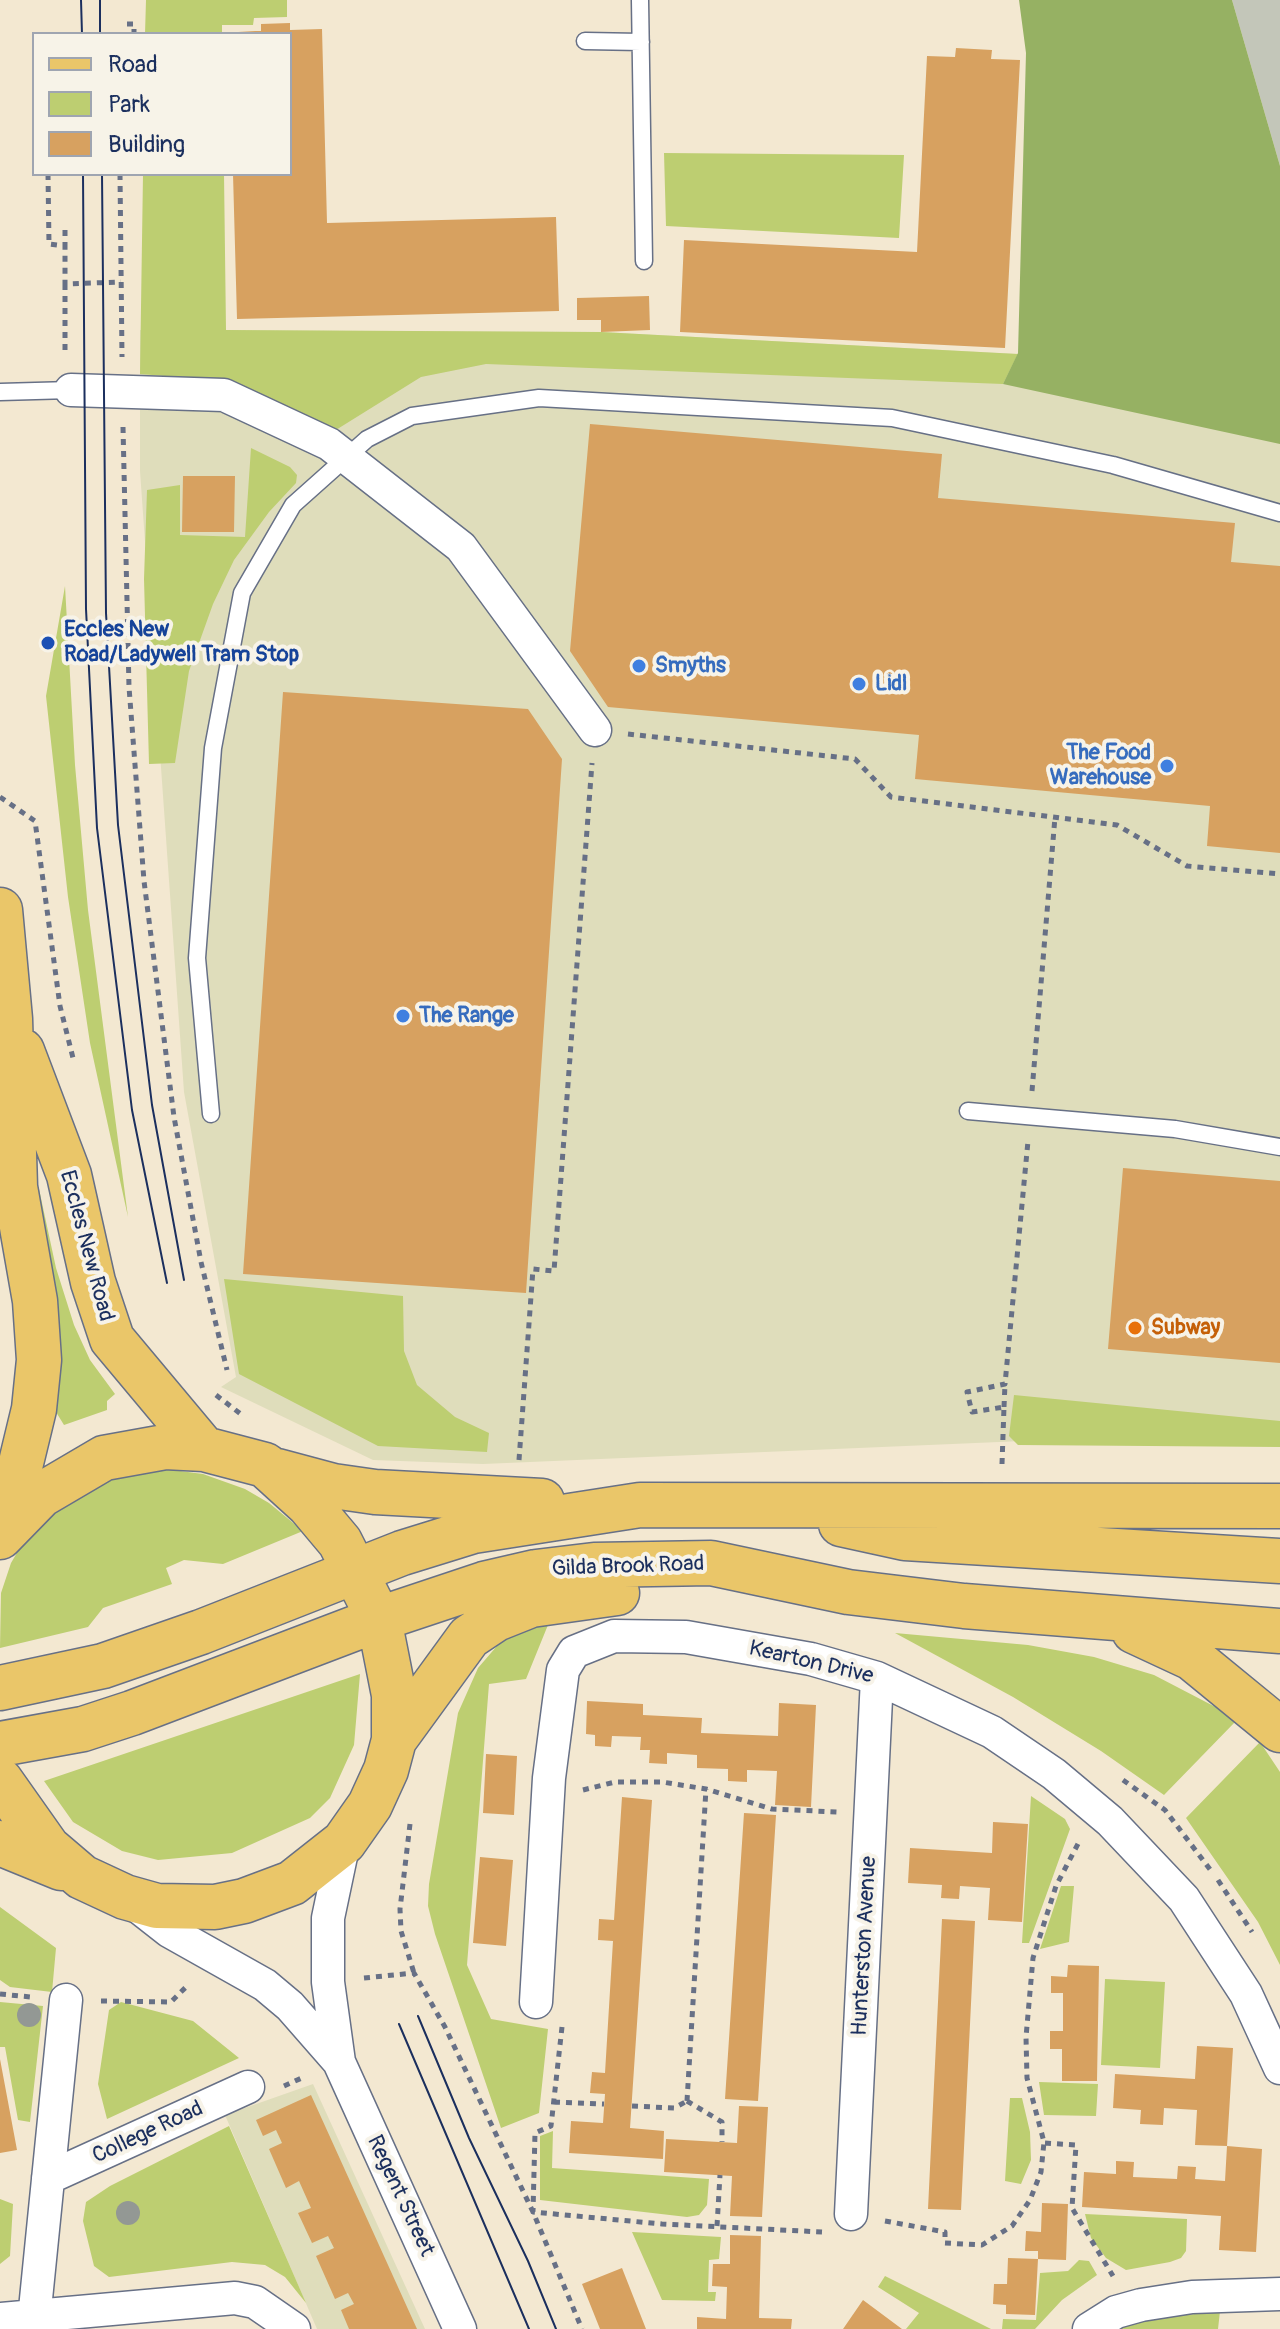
<!DOCTYPE html>
<html>
<head>
<meta charset="utf-8">
<style>
	body { margin:0 }
	#map { position:relative; width:1280px; height:2329px; overflow:hidden; background:#f3e8d1; font-family:Pangolin,sans-serif }
	canvas { display:block }
	.legend { position:absolute; left:32px; top:32px; width:260px; height:144px; box-sizing:border-box; background:#f7f3e8; border:2px solid #9fa5b1; margin:0; padding:10px 14px; list-style:none; font-size:24px; color:#1b2f5e }
	.legend li { display:flex; align-items:center; gap:16px; height:40px }
	.legend b { width:40px; border:2px solid #9fa5b1 }
</style>
</head>
<body>
<div id="map">
<canvas width="1280" height="2329"></canvas>
<ul class="legend">
<li><b style="height:10px;background:#eac669"></b>Road</li>
<li><b style="height:22px;background:#bdce71"></b>Park</li>
<li><b style="height:22px;background:#d7a160"></b>Building</li>
</ul>
</div>
<script>
const ctx = document.querySelector('canvas').getContext('2d');
ctx.lineJoin = 'round';
function fill(path, color) { ctx.fillStyle = color; ctx.fill(path, 'evenodd'); }
const shape = rows => new Path2D(rows.map(r => 'M' + r).join(''));
function trace(path, color, width, dash) { ctx.strokeStyle = color; ctx.lineWidth = width; ctx.lineCap = dash ? 'butt' : 'round'; ctx.setLineDash(dash || []); ctx.stroke(path); }
function label(font, color, halo, rows, align = 'center') {
  ctx.font = font + ' Pangolin,sans-serif'; ctx.lineWidth = 8; ctx.setLineDash([]); ctx.textBaseline = 'middle'; ctx.strokeStyle = halo; ctx.fillStyle = color; for (const [text, x, y, turn = 0] of rows) {
    ctx.save(); ctx.translate(x, y); ctx.rotate((+turn || 0) * Math.PI / 180); ctx.textAlign = isNaN(turn) ? turn : align; if (halo) ctx.strokeText(text, 0, 0); ctx.fillText(text, 0, 0); ctx.restore();
  }
}
fill(shape([
	[140,330,601,332,1018,354,1280,439,1280,1436,1093,1438,483,1464,373,1460,221,1387,236,1377,184,1092,140,471],
	[313,2084,425,2329,317,2329,225,2115]
]), '#dfddbb');
fill(shape([
	[1232,0,1280,0,1280,166]
]), '#c3c6b9');
fill(shape([
	[146,0,287,0,287,17,254,18,253,25,222,25,222,34,145,34],
	[664,153,904,155,899,238,666,226],
	[143,174,224,174,226,330,601,332,1018,354,1003,384,486,364,421,377,331,433,226,381,140,374],
	[251,448,290,467,297,475,296,483,269,512,234,560,213,604,189,671,175,763,149,764,144,579,147,490,180,485,180,535,245,537],
	[65,586,75,765,88,910,128,1217,90,1043,68,897,46,696],
	[39,1189,56,1268,74,1325,90,1360,115,1394,107,1401,107,1410,64,1425,48,1399,30,1190],
	[224,1279,403,1296,404,1351,417,1385,455,1417,489,1433,487,1452,378,1446,239,1374],
	[1014,1395,1280,1421,1280,1447,1018,1445,1009,1436],
	[165,1469,203,1474,245,1489,269,1503,303,1531,223,1564,184,1560,166,1568,172,1584,103,1608,88,1627,0,1648,1,1593,11,1563,28,1534,47,1516,79,1499,75,1490,105,1479],
	[550,1620,526,1679,489,1684,467,1965,491,2019,548,2029,539,2113,501,2128,435,1934,428,1906,429,1884,458,1713,478,1668,503,1639],
	[895,1633,1028,1645,1094,1657,1154,1675,1227,1713,1235,1722,1164,1795,1101,1751,1013,1697],
	[360,1674,354,1745,330,1798,310,1818,232,1853,158,1860,122,1851,73,1822,44,1781],
	[1260,1742,1280,1772,1280,1965,1258,1922,1186,1818],
	[1031,1796,1065,1819,1070,1829,1029,1943,1022,1943],
	[1061,1886,1074,1886,1069,1942,1040,1949],
	[0,1907,56,1948,52,1992,10,1987,0,1980],
	[1105,1979,1165,1982,1160,2068,1101,2065],
	[0,2002,43,2006,30,2122,18,2120,5,2047,0,2047],
	[121,2002,193,2021,239,2058,107,2119,98,2084,109,2010],
	[1039,2082,1098,2084,1096,2116,1044,2115],
	[1010,2098,1022,2098,1030,2132,1031,2160,1021,2184,1005,2181],
	[229,2126,306,2303,285,2277,265,2265,232,2262,109,2277,94,2266,83,2221,86,2202,110,2186],
	[553,2131,552,2168,709,2179,707,2205,699,2215,687,2217,540,2200,540,2136],
	[0,2199,13,2204,10,2256,0,2264],
	[1085,2214,1187,2219,1186,2251,1181,2258,1170,2262,1126,2270,1106,2258,1091,2238],
	[632,2232,721,2237,719,2259,709,2260,708,2292,716,2292,715,2301,662,2300],
	[1079,2260,1089,2261,1097,2275,1062,2300,1035,2329,1002,2329,1003,2319,1036,2320,1040,2273,1068,2271],
	[885,2276,991,2329,906,2329,919,2313,878,2287],
	[1220,2311,1218,2329,1115,2329,1144,2320]
]), '#bdce71');
fill(shape([
	[1019,0,1232,0,1280,166,1280,444,1003,384,1018,353,1026,53]
]), '#96b163');
fill(shape([
	[290,23,290,30,322,29,327,223,556,217,559,311,237,319,233,174,290,174,290,34,238,31,261,31,261,24],
	[956,48,992,50,991,59,1020,60,1005,348,680,332,684,240,917,252,927,56,955,57],
	[649,296,650,330,601,332,601,320,577,320,577,298],
	[590,424,942,454,938,498,1235,523,1231,562,1280,566,1280,853,1207,846,1210,806,915,779,919,735,608,707,570,651],
	[183,476,235,476,234,532,182,532],
	[283,692,528,709,562,759,526,1293,243,1274],
	[1123,1168,1280,1181,1280,1363,1108,1349],
	[587,1701,643,1704,643,1715,702,1718,701,1733,778,1736,779,1703,816,1705,811,1807,775,1805,777,1771,747,1770,747,1782,728,1781,728,1769,697,1768,697,1755,667,1753,667,1764,649,1763,650,1750,640,1750,641,1737,612,1736,611,1747,595,1746,595,1735,586,1734],
	[486,1754,517,1756,514,1815,483,1813],
	[622,1797,652,1800,630,2128,664,2131,663,2159,569,2153,571,2121,603,2123,605,2094,590,2093,592,2072,605,2073,613,1941,598,1940,599,1919,614,1920],
	[744,1813,776,1815,758,2101,725,2099],
	[993,1822,1028,1824,1022,1922,988,1920,990,1888,960,1886,959,1899,941,1898,942,1885,908,1883,910,1848,992,1853],
	[480,1857,513,1860,506,1946,473,1943],
	[942,1919,975,1921,961,2210,928,2209],
	[1068,1965,1099,1966,1097,2081,1062,2081,1062,2049,1050,2049,1050,2031,1063,2031,1063,1993,1051,1993,1051,1976,1067,1977],
	[1197,2046,1233,2048,1227,2146,1195,2145,1197,2110,1164,2108,1163,2125,1140,2124,1141,2110,1113,2108,1115,2074,1195,2079],
	[0,2059,17,2150,0,2153],
	[311,2095,417,2329,349,2329,341,2310,354,2304,348,2293,335,2299,316,2256,334,2248,328,2236,312,2243,298,2213,311,2208,299,2181,286,2188,269,2149,282,2143,276,2130,263,2136,256,2120],
	[739,2106,768,2107,762,2217,730,2216,732,2176,664,2172,666,2139,737,2143],
	[1227,2146,1262,2149,1256,2252,1219,2250,1221,2216,1082,2207,1084,2172,1116,2174,1116,2161,1134,2162,1133,2177,1177,2179,1178,2166,1196,2167,1195,2179,1225,2181],
	[1042,2203,1068,2204,1066,2260,1038,2259,1035,2315,1006,2314,1006,2305,993,2304,994,2284,1007,2284,1008,2258,1038,2259,1038,2251,1025,2251,1026,2231,1041,2232],
	[730,2235,761,2236,759,2318,792,2319,791,2329,697,2329,697,2317,726,2319,727,2287,712,2286,713,2264,730,2264],
	[622,2268,646,2329,600,2329,582,2284],
	[863,2300,902,2329,843,2329]
]), '#d7a160');
const lane = shape([
	[640,0,644,261],
	[585,41,641,42],
	[0,392,71,390],
	[968,1111,1175,1129,1280,1147],
	[211,1114,197,958,213,748,242,593,293,505,367,439,412,416,539,398,892,418,1113,465,1280,513]
]);
const street = shape([
	[71,390,224,395,329,444,461,547,595,730],
	[344,1842,328,1918,328,1982,339,2062,460,2329],
	[132,1902,169,1931,265,1985,290,2006,339,2062],
	[536,2002,549,1778,563,1670,574,1652,614,1636,686,1637,811,1659,877,1678,992,1732,1054,1774,1110,1821,1184,1899,1246,1994,1280,2068],
	[48,2178,248,2087],
	[851,2214,877,1678],
	[0,2319,235,2298,255,2302,294,2329],
	[34,2319,66,2000],
	[1089,2329,1116,2312,1141,2305,1192,2297,1280,2294]
]);
const primary = shape([
	[0,910,10,1019,15,1187,35,1301,39,1360,34,1409,5,1529],
	[22,1051,69,1175,93,1282,112,1339,204,1449],
	[277,1471,333,1486,375,1492,542,1501],
	[841,1524,905,1538,1280,1561],
	[0,1537,41,1495,104,1458,165,1447,204,1449,265,1465,309,1505,340,1542,379,1619,394,1695,394,1740,386,1770,370,1805,344,1842,292,1883,244,1901,215,1907,157,1906,125,1897,82,1877,48,1848,0,1780],
	[1134,1631,1192,1658,1280,1730],
	[0,1688,103,1666,201,1632,402,1553,473,1531,640,1505,1280,1506],
	[394,1740,469,1637,496,1619,531,1605,617,1593],
	[0,1744,83,1729,132,1713,379,1619,484,1584,536,1572,594,1565,711,1563,848,1592,964,1606,1280,1631],
	[0,1843,61,1868]
]);
trace(lane, '#677086', 19);
trace(street, '#677086', 35);
trace(primary, '#677086', 47);
trace(shape([
	[127,24,134,24,134,34],
	[48,174,49,244,65,246,65,284,121,282],
	[120,174,122,357],
	[65,230,65,246],
	[65,284,65,355],
	[123,427,129,687,144,881,174,1117,201,1262,227,1370],
	[628,734,855,759,891,797,1117,825,1187,866,1280,874],
	[0,797,35,821,60,1006,73,1058],
	[1032,1091,1055,817],
	[216,1395,242,1415],
	[1004,1407,1005,1384],
	[519,1460,533,1269,554,1271,592,763],
	[1002,1464,1004,1407,972,1412,967,1392,1005,1384,1028,1141],
	[1123,1780,1165,1810,1212,1872],
	[583,1790,615,1782,662,1782,706,1789,772,1809,837,1812],
	[410,1824,400,1909,401,1931,414,1973],
	[1218,1880,1252,1932],
	[364,1978,414,1973,445,2027,533,2212,582,2329],
	[0,1994,31,1997],
	[101,2001,171,2002,188,1985],
	[562,2027,551,2126,535,2133,533,2212,662,2224,822,2232],
	[284,2086,304,2077],
	[687,2101,706,1789],
	[687,2101,722,2122,722,2142],
	[554,2102,604,2104],
	[632,2106,674,2108,687,2101],
	[1045,2143,1076,2145,1072,2208,1113,2276],
	[885,2221,945,2232,945,2243,982,2245,1012,2226,1030,2200,1041,2172,1044,2142,1027,2078,1026,2037,1033,1958,1056,1886,1080,1840],
	[717,2226,720,2175]
]), '#677086', 5, [6, 6]);
trace(lane, '#fff', 16);
trace(street, '#fff', 32);
trace(primary, '#eac669', 44);
trace(shape([
	[81,0,82,34],
	[100,0,100,34],
	[83,174,86,609,97,828,132,1110,167,1283],
	[102,174,106,613,118,825,152,1105,184,1280],
	[418,2016,469,2138,528,2261,556,2329],
	[399,2024,529,2329]
]), '#1b2f5e', 2);
ctx.fillStyle = '#939894';
for (const [x, y] of [
	[29,2015],
	[128,2213]
]) { ctx.beginPath(); ctx.arc(x, y, 12, 0, 2 * Math.PI); ctx.fill(); }
for (const [x, y, r, color] of [
	[48,643,8,"#1a4fb4"],
	[639,666,8,"#3f7fe0"],
	[859,684,8,"#3f7fe0"],
	[1167,766,8,"#3f7fe0"],
	[403,1016,8,"#3f7fe0"],
	[1135,1328,8,"#e8710a"]
]) { const dot = new Path2D(); dot.arc(x, y, r, 0, 2 * Math.PI); ctx.fillStyle = color; ctx.fill(dot); trace(dot, '#f7f3e8', 3); }
label('bold 22px', '#164399', '#f7f3e8', [
	["Eccles New",64,630],
	["Road/Ladywell Tram Stop",64,655]
], 'left');
label('bold 22px', '#366cbe', '#f7f3e8', [
	["Smyths",655,666],
	["Lidl",875,684],
	["The Food",1151,753,"right"],
	["Warehouse",1151,778,"right"],
	["The Range",419,1016]
], 'left');
label('22px', '#1b2f5e', '#f7f3e8', [
	["Eccles New Road",86,1246,75],
	["Gilda Brook Road",628,1567,-2],
	["Kearton Drive",811,1663,13],
	["Hunterston Avenue",865,1946,-87],
	["College Road",148,2133,-25],
	["Regent Street",400,2196,65]
]);
label('bold 22px', '#c56008', '#f7f3e8', [
	["Subway",1151,1328]
], 'left');
</script>
</body>
</html>
